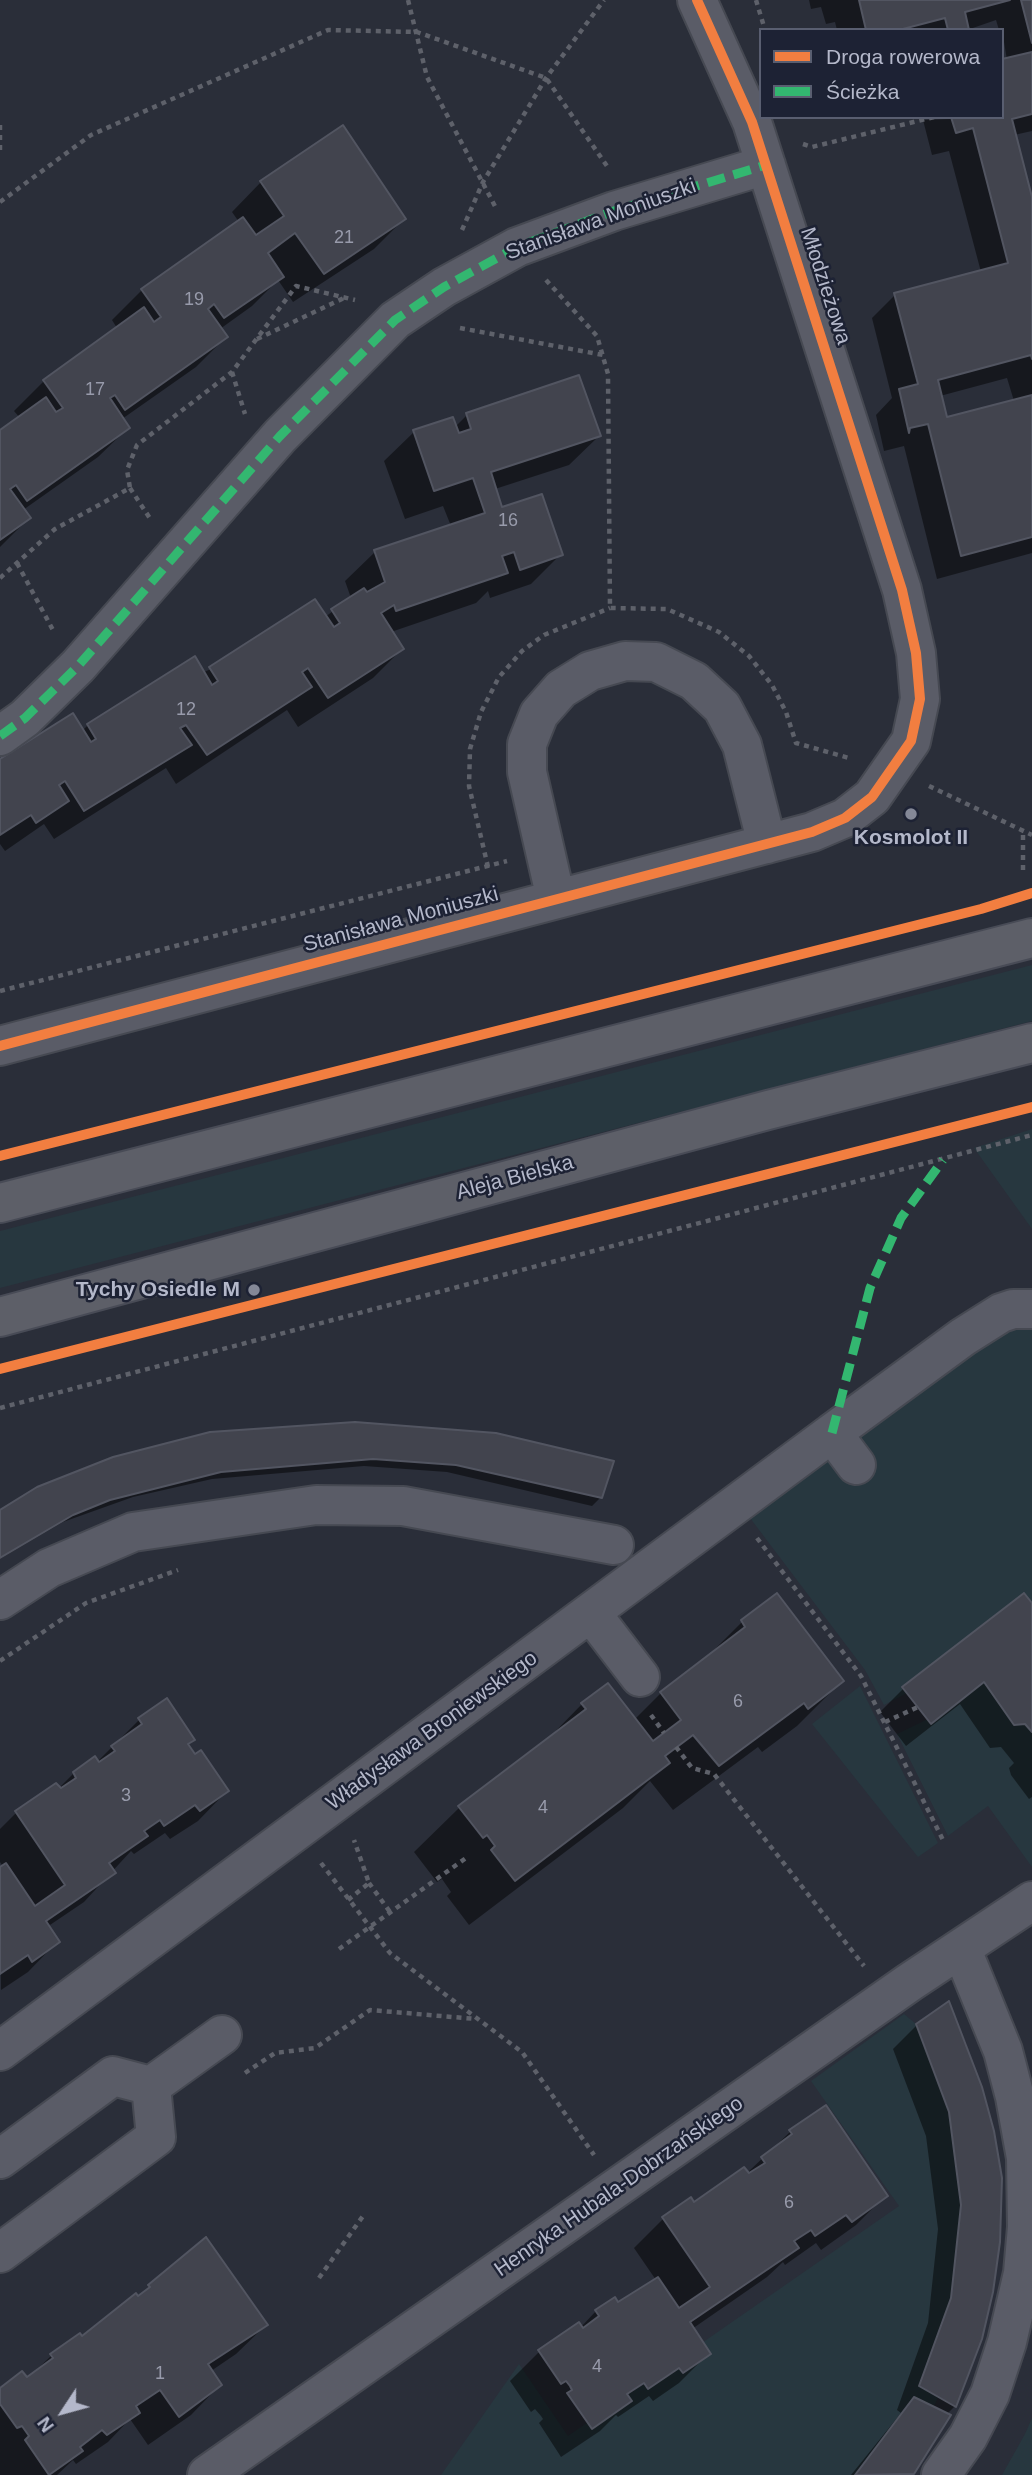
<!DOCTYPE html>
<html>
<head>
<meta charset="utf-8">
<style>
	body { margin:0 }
	#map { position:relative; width:1032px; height:2475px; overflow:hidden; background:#2a2e39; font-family:Helvetica,sans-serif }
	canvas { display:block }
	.legend { position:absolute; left:759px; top:28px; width:245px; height:91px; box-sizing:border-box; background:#1d2234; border:2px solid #595e70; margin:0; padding:9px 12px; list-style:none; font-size:21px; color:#b4b8ca }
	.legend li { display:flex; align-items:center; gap:14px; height:35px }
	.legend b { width:35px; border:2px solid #595e70 }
	.north { position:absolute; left:28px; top:2377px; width:70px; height:70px; -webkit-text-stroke:5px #1d2234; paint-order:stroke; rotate:234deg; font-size:19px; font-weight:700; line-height:28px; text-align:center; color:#b4b8ca }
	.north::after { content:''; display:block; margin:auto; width:24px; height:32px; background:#b4b8ca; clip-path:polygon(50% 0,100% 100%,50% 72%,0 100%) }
</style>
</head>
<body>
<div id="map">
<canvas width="1032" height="2475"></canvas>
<ul class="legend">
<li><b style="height:9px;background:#f27e40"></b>Droga rowerowa</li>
<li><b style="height:9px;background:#33b770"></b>Ścieżka</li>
</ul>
<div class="north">N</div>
</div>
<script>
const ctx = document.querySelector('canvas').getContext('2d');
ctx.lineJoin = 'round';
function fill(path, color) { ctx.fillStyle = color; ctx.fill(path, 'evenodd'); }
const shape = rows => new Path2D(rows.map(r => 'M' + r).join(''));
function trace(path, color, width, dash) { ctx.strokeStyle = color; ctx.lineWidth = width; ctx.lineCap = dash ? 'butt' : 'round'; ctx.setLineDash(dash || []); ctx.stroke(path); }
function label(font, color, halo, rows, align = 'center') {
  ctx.font = font + ' Helvetica,sans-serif'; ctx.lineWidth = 5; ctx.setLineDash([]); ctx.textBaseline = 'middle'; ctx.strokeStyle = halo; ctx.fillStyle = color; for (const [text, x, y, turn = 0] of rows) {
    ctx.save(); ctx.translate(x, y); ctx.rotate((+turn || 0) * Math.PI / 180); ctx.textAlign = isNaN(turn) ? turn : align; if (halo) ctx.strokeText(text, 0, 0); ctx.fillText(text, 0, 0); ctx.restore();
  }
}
fill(shape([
	[1032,965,1032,1021,0,1288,0,1231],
	[1032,1129,1032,1229,974,1148],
	[1032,1322,1032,1867,988,1806,948,1836,897,1734,928,1719,907,1693,884,1705,865,1670,750,1518,986,1335],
	[860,1686,938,1843,918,1857,812,1724],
	[937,2009,956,2057,970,2328,923,2430,888,2475,441,2475,519,2364,568,2436,899,2206,811,2081,904,2014,916,2024],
	[1032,2418,1032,2475,1002,2475,1025,2434]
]), '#27373f');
fill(shape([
	[809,0,1032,0,1032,131,1014,135,1032,203,1032,553,937,579,904,446,884,451,876,415,892,398,872,318,895,295,981,272,949,151,932,155,923,120,1002,117,1007,60,1002,30,999,30,996,20,967,30,837,30,835,22,826,24,821,7,811,9],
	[1007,378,1014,401,946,420,940,396],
	[261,182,404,219,374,249,293,302,278,280,252,306,220,329,226,337,196,367,122,419,128,428,98,457,23,510,29,518,0,547,0,432,20,418,14,411,44,381,117,328,112,320,142,290,239,222,232,212],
	[467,415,599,436,569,465,495,489,501,509,561,554,531,584,490,598,488,591,476,603,391,632,402,649,373,678,298,727,287,710,176,784,166,768,54,839,44,824,5,851,0,844,0,761,82,731,88,725,325,617,351,598,345,581,375,552,451,526,443,506,405,519,384,461,414,432,455,427],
	[355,1424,601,1497,592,1506,447,1472,364,1466,212,1479,133,1497,63,1522,0,1559,0,1512],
	[1032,1606,1032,1797,1029,1799,1011,1775,1009,1768,1014,1763,1001,1747,990,1748,960,1704,906,1746,880,1712,904,1688],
	[742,1622,842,1681,797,1726,762,1752,758,1747,673,1810,650,1781,623,1808,469,1925,447,1896,451,1892,442,1879,437,1882,414,1852,459,1808,542,1745,582,1704,634,1720,661,1693,700,1664],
	[166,1701,187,1745,227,1791,198,1821,170,1839,165,1833,134,1854,131,1851,84,1902,47,1927,57,1942,28,1972,1,1990,0,1869,3,1867,0,1862,0,1829,16,1813,56,1786,58,1789,74,1773,97,1762,139,1720],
	[948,2004,966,2043,992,2131,955,2406,946,2415,949,2416,910,2475,851,2475,901,2413,897,2410,928,2323,938,2229,926,2136,893,2049,917,2025],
	[826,2107,886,2195,856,2225,821,2250,816,2243,785,2265,783,2262,767,2277,692,2329,709,2353,679,2383,653,2401,649,2396,618,2417,616,2415,600,2431,561,2457,539,2423,543,2419,541,2416,535,2409,531,2412,510,2381,539,2352,581,2327,596,2311,618,2305,656,2280,634,2248,663,2219,747,2173,790,2132],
	[205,2240,266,2325,236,2354,211,2371,220,2385,191,2415,148,2445,130,2419,108,2442,76,2464,73,2460,57,2475,0,2475,0,2390,28,2378,51,2356,79,2335,82,2338,137,2298]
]), '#0007');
const building = shape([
	[859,0,1010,0,965,12,969,30,948,30,945,18,899,30,866,30,859,0],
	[1021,0,1032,0,1032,43,1021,0],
	[1032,52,1032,114,1012,119,1032,197,1032,359,1031,355,938,380,947,417,1032,395,1032,537,961,556,928,424,910,428,909,433,899,389,918,384,894,293,1008,263,973,128,956,133,951,117,1002,117,1002,59,1032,52],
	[343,125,406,219,324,274,295,233,268,253,284,277,224,318,214,304,208,309,228,337,125,410,115,395,110,398,130,428,27,501,16,485,10,489,31,518,0,540,0,430,46,397,56,412,63,408,43,380,144,307,154,322,161,317,141,289,243,217,256,235,284,216,260,181,343,125],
	[579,375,601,436,491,472,502,507,542,494,563,555,520,570,514,552,502,556,508,573,396,611,394,605,381,613,404,649,328,698,308,668,302,672,312,687,207,755,186,725,180,728,192,745,84,811,65,781,59,785,69,801,36,823,31,815,0,835,0,759,73,713,91,742,96,739,87,724,195,656,212,685,218,681,209,667,315,599,334,627,340,623,331,609,364,588,367,592,385,582,374,550,485,513,473,478,434,491,413,430,453,417,459,433,471,429,466,413,579,375],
	[355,1422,496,1433,614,1461,602,1498,456,1465,373,1459,221,1472,110,1500,73,1515,0,1558,0,1510,37,1487,113,1457,210,1432,355,1422],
	[777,1593,844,1681,808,1709,804,1703,719,1766,693,1735,665,1756,670,1763,515,1881,491,1850,495,1846,487,1835,483,1838,458,1806,586,1709,581,1703,608,1683,653,1741,681,1720,660,1692,745,1627,741,1620,777,1593],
	[1024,1593,1032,1603,1032,1732,1025,1724,1014,1725,984,1682,931,1724,902,1687,1024,1593],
	[167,1698,195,1740,188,1744,195,1754,201,1750,229,1791,200,1811,195,1805,164,1826,160,1820,144,1831,148,1836,109,1863,116,1873,46,1921,60,1942,32,1962,28,1955,0,1974,0,1867,6,1863,35,1906,65,1885,15,1811,56,1783,61,1788,76,1778,73,1772,95,1756,99,1762,115,1751,111,1746,142,1724,138,1718,167,1698],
	[949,2001,982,2087,994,2131,1002,2178,1000,2242,993,2292,982,2339,956,2407,919,2386,951,2298,961,2205,949,2112,916,2024,949,2001],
	[826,2105,888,2196,852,2222,846,2215,815,2236,811,2230,794,2241,799,2248,690,2322,711,2354,683,2373,679,2368,648,2389,644,2383,627,2394,632,2401,592,2429,567,2393,572,2390,570,2386,566,2381,561,2384,538,2350,579,2322,583,2328,599,2316,595,2310,615,2297,618,2302,658,2277,679,2308,710,2287,662,2217,691,2197,694,2202,744,2167,749,2173,765,2163,761,2157,792,2134,789,2130,826,2105],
	[206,2237,268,2325,208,2364,222,2385,179,2417,160,2390,136,2406,140,2413,107,2435,102,2430,80,2447,83,2451,49,2475,25,2440,29,2436,22,2426,17,2428,0,2404,0,2388,22,2371,27,2377,53,2358,50,2354,80,2333,82,2336,136,2293,138,2296,150,2287,148,2285,206,2237],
	[914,2397,951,2415,914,2474,855,2475,914,2397]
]);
fill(building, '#42444e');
trace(building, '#525561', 2);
const minor = shape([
	[0,736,25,718,78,666,280,436,395,320,444,287,517,247,614,211,766,165],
	[556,899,527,772,527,744,539,714,561,689,590,671,625,661,656,662,694,681,722,707,742,745,767,844],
	[0,1046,812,832,845,818,872,797,911,741,920,699,916,653,902,590,752,122,697,0],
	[832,1433,963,1337,1001,1313,1013,1309,1032,1309],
	[0,1600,49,1568,133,1532,316,1505,403,1506,614,1545],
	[591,1613,640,1677],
	[0,2051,832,1433,856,1465],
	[151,2086,222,2035],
	[0,2159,113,2076,151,2086],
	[0,2253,156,2137,151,2086],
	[207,2475,910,1982,1032,1901],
	[941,2475,968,2437,990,2394,1007,2342,1023,2273,1027,2227,1026,2158,1015,2097,1003,2051,962,1950]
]);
const major = shape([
	[0,1203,1032,938],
	[0,1317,768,1110,1032,1043]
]);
trace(minor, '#464952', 42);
trace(major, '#484b56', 42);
trace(shape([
	[408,0,427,77,497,210],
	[756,0,765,30],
	[0,125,0,155],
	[803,144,812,147,934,117],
	[0,202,91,135,328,30,417,32,546,78,609,169],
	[462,230,483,182,546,78,604,0],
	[546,280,597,336,608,374,610,608,667,609,719,632,749,656,772,685,786,712,796,743,849,758],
	[460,328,603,355],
	[257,339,344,298],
	[232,372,245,414],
	[130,488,151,520],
	[17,563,54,632],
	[0,578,55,529,130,488,127,470,137,445,232,372,296,286,355,300],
	[929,786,1032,835],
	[488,867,469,786,470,749,481,712,499,677,522,651,544,635,610,608],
	[1023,870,1023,831],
	[0,991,507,861],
	[0,1408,1032,1135],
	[757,1538,861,1676,943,1840],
	[0,1661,86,1603,178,1570],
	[651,1715,664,1733],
	[885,1722,918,1707],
	[676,1747,692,1768,714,1774,864,1966],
	[321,1863,390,1953,522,2052,594,2155],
	[369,1883,390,1912],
	[348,1900,369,1883,354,1840],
	[339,1949,466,1858],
	[245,2073,275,2053,315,2048,370,2010,476,2019],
	[319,2278,363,2216]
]), '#5e616a', 4.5, [5, 5]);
trace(minor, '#5a5c67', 38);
trace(major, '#5d5f68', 38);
trace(shape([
	[0,736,25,718,78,666,280,436,395,320,444,287,517,247,614,211,766,165],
	[832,1433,870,1288,901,1218,943,1160]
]), '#33b770', 9, [18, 9]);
trace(shape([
	[0,1046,812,832,845,818,872,797,911,741,920,699,916,653,902,590,752,122,697,0],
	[0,1156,981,909,1032,893],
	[0,1369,1032,1107]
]), '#f27e40', 10);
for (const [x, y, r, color] of [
	[911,814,7,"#848897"],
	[254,1290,7,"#848897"]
]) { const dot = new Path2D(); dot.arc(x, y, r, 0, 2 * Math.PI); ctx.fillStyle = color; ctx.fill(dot); trace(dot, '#1d2234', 2.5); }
label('18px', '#989bab', null, [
	["21",344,238],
	["19",194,300],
	["17",95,390],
	["16",508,521],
	["12",186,710],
	["6",738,1702],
	["3",126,1796],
	["4",543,1808],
	["6",789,2203],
	["4",597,2367],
	["1",160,2374]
]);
label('21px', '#b4b8ca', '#1d2234', [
	["Stanisława Moniuszki",601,220,-20],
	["Młodzieżowa",825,286,72],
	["Stanisława Moniuszki",401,920,-15],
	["Aleja Bielska",515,1178,-15],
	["Władysława Broniewskiego",432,1731,-36],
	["Henryka Hubala-Dobrzańskiego",619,2187,-35]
]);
label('bold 21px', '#b4b8ca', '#1d2234', [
	["Kosmolot II",911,838],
	["Tychy Osiedle M",240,1290,"right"]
]);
</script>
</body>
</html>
